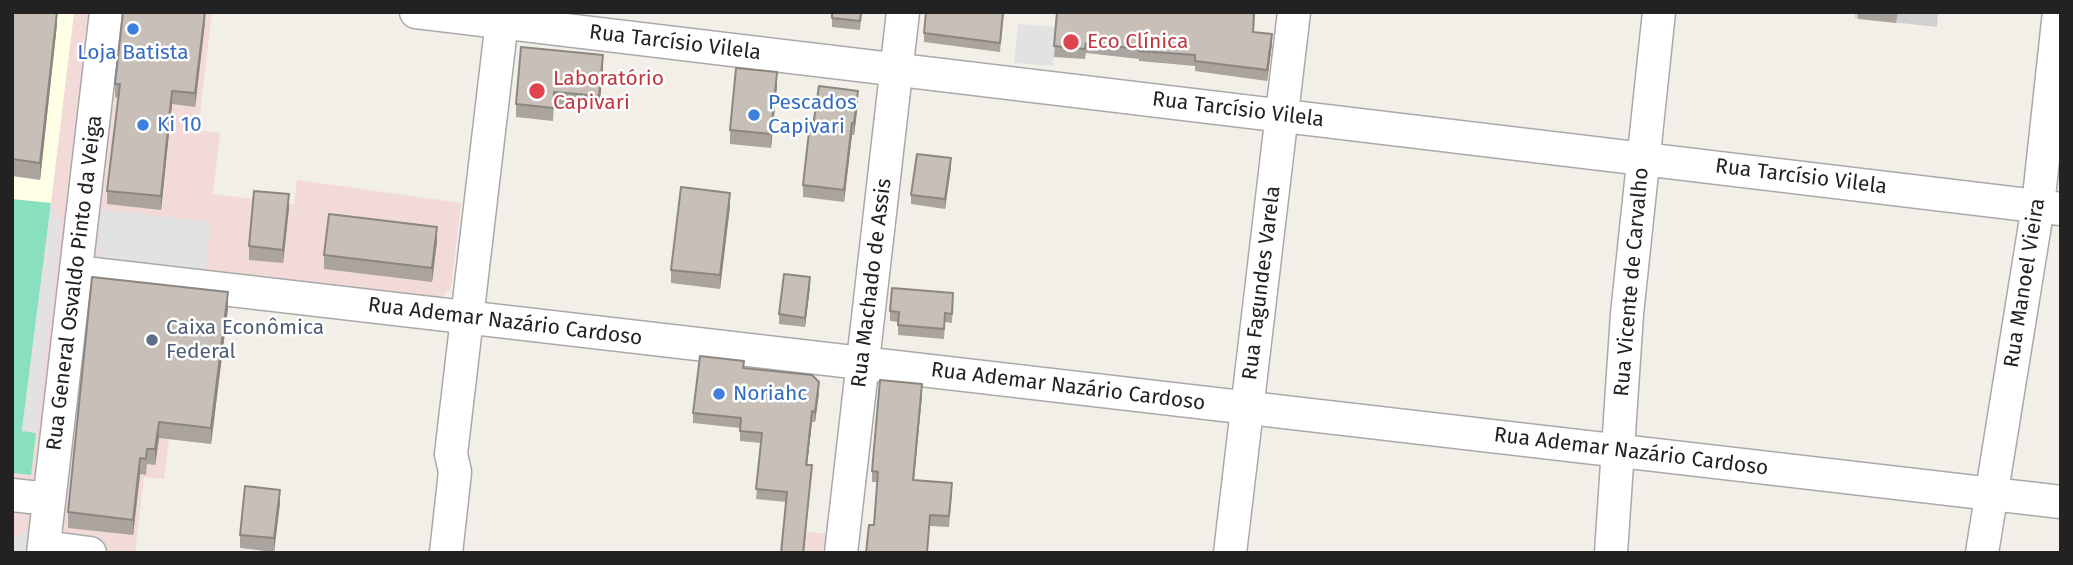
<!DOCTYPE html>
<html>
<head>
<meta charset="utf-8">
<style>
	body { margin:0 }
	#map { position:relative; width:2073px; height:565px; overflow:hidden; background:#f2efe9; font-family:"Fira Sans",sans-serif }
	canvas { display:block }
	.frame { position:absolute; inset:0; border:14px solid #222; pointer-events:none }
</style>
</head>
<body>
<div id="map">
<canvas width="2073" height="565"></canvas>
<div class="frame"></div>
</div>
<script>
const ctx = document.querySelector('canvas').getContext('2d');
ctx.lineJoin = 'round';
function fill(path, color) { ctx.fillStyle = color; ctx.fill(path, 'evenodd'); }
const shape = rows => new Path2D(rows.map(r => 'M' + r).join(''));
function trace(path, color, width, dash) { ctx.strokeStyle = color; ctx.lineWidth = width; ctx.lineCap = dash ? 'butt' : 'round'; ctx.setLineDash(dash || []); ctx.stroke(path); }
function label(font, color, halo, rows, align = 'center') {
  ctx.font = font + ' "Fira Sans",sans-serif'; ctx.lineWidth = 5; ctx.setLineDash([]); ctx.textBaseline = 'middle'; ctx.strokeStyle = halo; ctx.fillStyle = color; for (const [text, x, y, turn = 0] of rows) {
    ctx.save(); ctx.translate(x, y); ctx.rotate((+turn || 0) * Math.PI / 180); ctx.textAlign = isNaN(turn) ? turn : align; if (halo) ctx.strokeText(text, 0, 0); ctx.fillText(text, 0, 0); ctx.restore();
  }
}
fill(shape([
	[74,12,212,12,198,130,220,133,213,194,294,204,297,180,461,203,451,288,436,303,231,280,211,444,169,439,164,479,144,477,135,553,12,553,12,473,31,475,22,431],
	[785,529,830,534,829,553,782,553]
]), '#f2dad9');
fill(shape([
	[12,12,74,12,51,203,12,199]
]), '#ffffe5');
fill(shape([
	[1855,12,1938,12,1937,27,1855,18]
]), '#d0d0d0');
fill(shape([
	[12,199,51,203,22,430,36,433,31,475,12,473]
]), '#88e0be');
fill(shape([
	[1018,24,1056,27,1053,66,1014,63],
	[51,203,62,221,36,433,22,431],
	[102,209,211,222,205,273,96,260],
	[30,530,27,553,12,553,12,538]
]), '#e2e2e2');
const minor = shape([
	[416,12,2061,209],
	[76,272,2061,502],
	[12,495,49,499],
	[44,547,90,553],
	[43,553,106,12],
	[446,553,455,472,451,454,503,12],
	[841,553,903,12],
	[1230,553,1294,12],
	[1611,553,1627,314,1659,12],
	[1982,553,2038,206,2059,12]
]);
trace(minor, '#a9a9a9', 35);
trace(minor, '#fff', 32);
fill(shape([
	[12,12,57,12,57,24,40,180,12,176],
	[832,12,862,12,860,30,832,27],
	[1004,12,1000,52,924,42,924,33],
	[1057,12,1255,12,1254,32,1272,44,1267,81,1195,71,1195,66,1139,61,1139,59,1086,53,1085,59,1054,57],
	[1858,12,1898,12,1896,23,1858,19],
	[205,22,195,107,172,104,161,210,107,204,107,191,118,98,115,97,115,84],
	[603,69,599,110,554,105,553,121,516,117,516,104],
	[777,85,771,148,730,144,730,130],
	[858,103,854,135,852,135,844,202,803,197,803,185,812,133],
	[951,167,945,209,911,204,911,195],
	[730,206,720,289,671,283,671,270],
	[289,208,283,263,249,260,249,246],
	[437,241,432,282,324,269,324,255],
	[810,287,805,327,779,324,779,314],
	[953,303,952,323,945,322,944,339,898,335,898,322,890,321,890,311],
	[228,308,211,444,159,438,155,465,147,464,146,475,140,474,133,535,68,528,68,512],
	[744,368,819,393,815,422,812,422,807,465,812,475,786,502,756,499,761,443,740,441,740,428,693,423,693,413],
	[922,395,914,480,952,493,949,527,930,526,874,525,877,482,872,482,872,471],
	[280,503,274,552,240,548,240,535]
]), '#aba49e');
fill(shape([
	[57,12,57,24,40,180,40,163],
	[205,12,205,22,195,107,195,93],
	[1272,34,1272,44,1267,81,1267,70],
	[603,55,603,69,599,110,599,96],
	[777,72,777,85,771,148,771,134],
	[172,91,172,104,161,210,161,196],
	[858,91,858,103,854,135,854,123],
	[852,123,852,135,844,202,844,190],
	[951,158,951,167,945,209,945,199],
	[730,193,730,206,720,289,720,275],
	[289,194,289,208,283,263,283,250],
	[437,227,437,241,432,282,432,268],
	[810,277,810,287,805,327,805,318],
	[228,292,228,308,211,444,211,428],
	[819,382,819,393,815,422,815,412],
	[922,384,922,395,913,490,913,480],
	[812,411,812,422,806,475,806,465],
	[159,422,159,438,155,465,155,449],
	[140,458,140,474,133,535,133,520],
	[812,465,804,553,803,553],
	[280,490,280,503,274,552,274,538]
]), '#8b8681');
const building = shape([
	[12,12,57,12,40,163,12,159,12,12],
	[123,12,205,12,195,93,172,91,161,196,107,191,120,84,115,84,123,12],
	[832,12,861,12,860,21,832,18,832,12],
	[926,12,1003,12,1000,43,924,33,926,12],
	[1057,12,1254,12,1253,32,1272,34,1267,70,1195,61,1195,55,1139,51,1139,49,1086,43,1085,49,1054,46,1057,12],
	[521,47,603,55,599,96,554,92,553,108,516,104,521,47],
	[736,68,777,72,771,134,730,130,736,68],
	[819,86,858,91,854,123,852,123,844,190,803,185,809,132,812,133,819,86],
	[917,154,951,158,945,199,911,195,917,154],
	[681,187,730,193,720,275,671,270,681,187],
	[254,191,289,194,283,250,249,246,254,191],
	[329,214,437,227,432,268,324,255,329,214],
	[784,274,810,277,805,318,779,314,784,274],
	[92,277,228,292,211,428,159,422,155,449,147,449,146,459,140,458,133,520,68,512,92,277],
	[892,288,953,293,952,314,945,313,944,329,898,325,899,312,890,311,892,288],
	[700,356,744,361,743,368,812,375,819,382,815,412,812,411,806,465,812,465,803,553,781,553,787,492,756,489,762,433,740,431,741,418,693,413,700,356],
	[880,380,922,384,913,480,952,483,949,516,930,515,927,553,866,553,869,525,874,525,878,472,872,471,880,380],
	[245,486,280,490,274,538,240,535,245,486]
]);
fill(building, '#c7bfb8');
trace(building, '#8b8681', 2);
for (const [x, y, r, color] of [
	[133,29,7,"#3f7fe0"],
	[1071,42,9,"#e0444e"],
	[537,91,9,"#e0444e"],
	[754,115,7,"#3f7fe0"],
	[143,125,7,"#3f7fe0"],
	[152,340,7,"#5c6f8a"],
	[719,394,7,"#3f7fe0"]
]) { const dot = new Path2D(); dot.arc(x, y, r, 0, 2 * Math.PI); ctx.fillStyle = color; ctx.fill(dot); trace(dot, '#fff', 2.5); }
label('21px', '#be3a42', '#fff', [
	["Eco Clínica",1087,42],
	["Laboratório",553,79],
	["Capivari",553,103]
], 'left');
label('21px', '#222', '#fff', [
	["Rua Tarcísio Vilela",675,43,7],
	["Rua Tarcísio Vilela",1238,110,7],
	["Rua Tarcísio Vilela",1801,177,7],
	["Rua Vicente de Carvalho",1632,282,-85],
	["Rua General Osvaldo Pinto da Veiga",75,283,-83],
	["Rua Machado de Assis",872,283,-83],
	["Rua Fagundes Varela",1262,283,-83],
	["Rua Manoel Vieira",2025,283,-81],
	["Rua Ademar Nazário Cardoso",505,322,7],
	["Rua Ademar Nazário Cardoso",1068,387,7],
	["Rua Ademar Nazário Cardoso",1631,452,7]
]);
label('21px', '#366cbe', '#fff', [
	["Loja Batista",133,53,"center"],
	["Pescados",768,103],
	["Capivari",768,127],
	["Ki 10",157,125],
	["Noriahc",733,394]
], 'left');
label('21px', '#4e5e75', '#fff', [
	["Caixa Econômica",166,328],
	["Federal",166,352]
], 'left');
</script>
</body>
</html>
